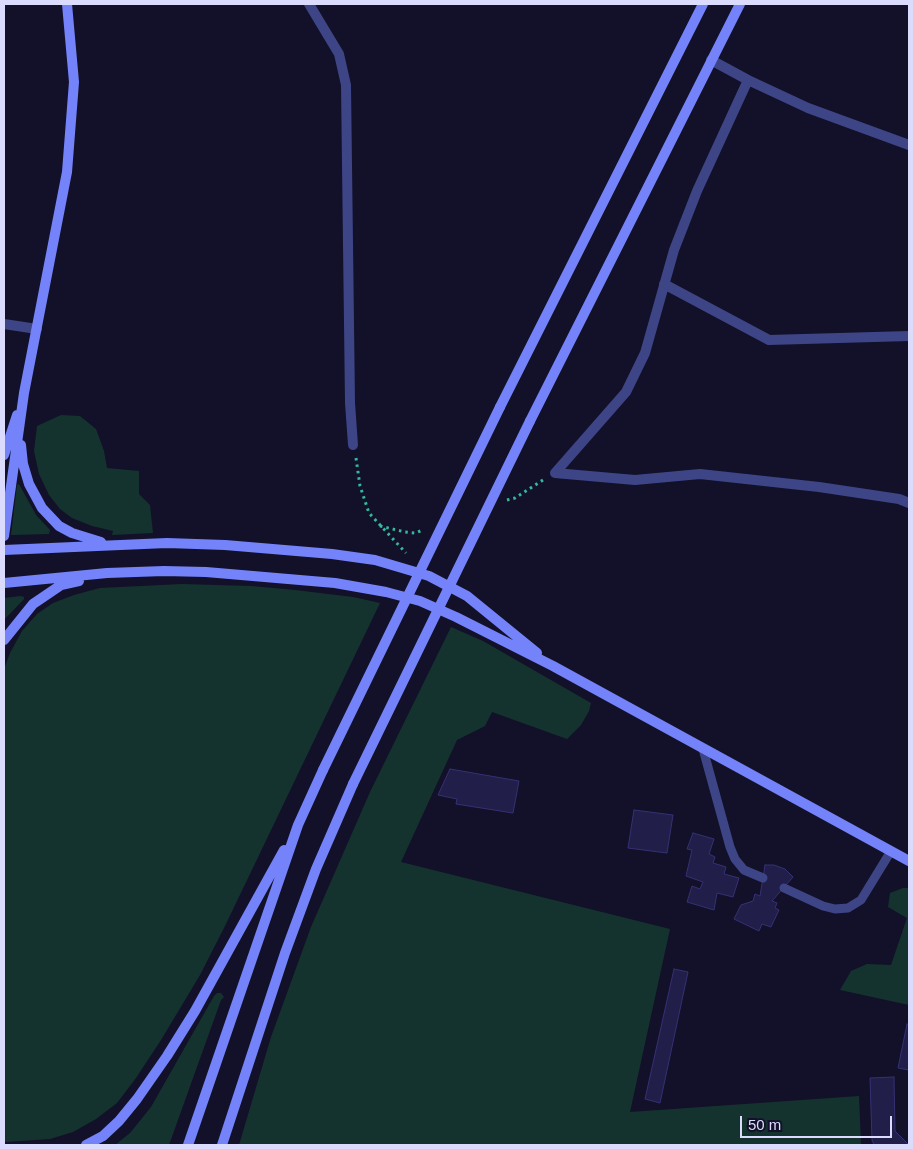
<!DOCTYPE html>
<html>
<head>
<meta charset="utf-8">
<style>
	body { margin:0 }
	#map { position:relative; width:913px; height:1149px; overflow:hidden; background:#121129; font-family:Arial,sans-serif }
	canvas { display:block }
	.frame { position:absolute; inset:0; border:5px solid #dbdbfe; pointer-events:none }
	.scale { position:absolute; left:740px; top:1116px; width:152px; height:22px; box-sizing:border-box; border:2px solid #dbdbfe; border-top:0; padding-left:6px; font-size:15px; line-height:18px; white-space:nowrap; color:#dbdbfe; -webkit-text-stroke:4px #121129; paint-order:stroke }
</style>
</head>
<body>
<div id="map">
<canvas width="913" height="1149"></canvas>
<div class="frame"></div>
<div class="scale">50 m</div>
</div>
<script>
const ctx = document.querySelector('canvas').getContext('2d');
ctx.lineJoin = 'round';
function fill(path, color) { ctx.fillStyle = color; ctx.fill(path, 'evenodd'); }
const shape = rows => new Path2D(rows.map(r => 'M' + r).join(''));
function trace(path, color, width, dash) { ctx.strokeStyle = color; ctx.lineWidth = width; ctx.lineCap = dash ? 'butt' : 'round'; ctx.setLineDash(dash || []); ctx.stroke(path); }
fill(shape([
	[61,415,80,416,96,429,104,451,107,468,139,471,139,494,150,505,153,533,112,535,113,531,92,526,72,518,60,509,49,495,39,474,34,451,37,426],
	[19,484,36,515,50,530,49,534,11,535,17,485],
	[182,584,251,586,295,590,353,597,380,603,225,926,200,975,161,1040,136,1078,117,1103,96,1119,73,1132,50,1139,6,1142,4,1141,4,669,10,653,22,631,37,614,53,603,74,595,100,588],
	[21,596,24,597,24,599,4,620,4,598],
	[451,627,483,641,591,703,589,711,581,725,567,739,492,712,485,726,457,740,401,862,670,929,630,1112,859,1096,861,1145,239,1145,271,1037,311,927,370,792],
	[903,888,909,888,909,1005,840,990,851,971,867,964,891,965,907,918,888,907,890,893],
	[217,993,221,993,224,997,221,1000,169,1145,115,1145,130,1133,151,1107,214,996]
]), '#15332e');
const building = shape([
	[450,769,519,781,513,813,456,804,457,799,438,795,450,769],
	[634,810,673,815,667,853,628,848,634,810],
	[693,833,714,839,709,854,715,857,713,863,726,867,724,874,739,878,733,897,717,893,714,910,687,902,692,886,700,889,703,882,686,876,692,850,687,849,693,833],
	[765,865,774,865,785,869,793,877,772,901,777,903,775,908,779,910,771,927,762,924,759,931,734,919,741,905,753,901,755,894,760,896,765,865],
	[674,969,688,972,660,1103,645,1099,674,969],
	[907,1024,909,1025,909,1070,898,1068,907,1024],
	[894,1077,895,1131,909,1145,874,1145,872,1140,870,1078,894,1077]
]);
fill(building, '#211e49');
trace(building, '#363174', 1);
trace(shape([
	[356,458,360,486,369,513,406,553],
	[507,500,515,498,543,480],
	[380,526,405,532,415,533,423,530]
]), '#35b89f', 3, [2.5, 4]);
trace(shape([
	[703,749,730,847,735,859,744,870,763,878],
	[784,888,823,906,835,909,848,908,861,900,891,851]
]), '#3e4586', 9);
trace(shape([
	[309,4,339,54,346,85,350,403,353,445],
	[711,60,748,80,808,108,909,145],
	[748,80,697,191,674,250,645,353,626,392,555,473,635,480,700,474,819,487,899,499,909,503],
	[664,284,769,340,909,336],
	[4,324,37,329]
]), '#3e4586', 10);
trace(shape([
	[500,407,703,4],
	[530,421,740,4],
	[21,445,23,464,29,484,42,508,59,526,72,533,101,542],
	[4,455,17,415],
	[4,536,24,393,67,172,74,82,67,4],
	[4,550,167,543,225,545,332,554,375,560,429,576,467,596,537,653],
	[4,583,107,573,164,571,206,572,335,583,386,592,420,601,456,617,553,666,909,861],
	[4,640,33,604,61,585,79,581],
	[86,1145,103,1136,119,1121,137,1099,167,1056,195,1011,284,850],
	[188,1145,298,825,323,770],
	[222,1145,285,953,316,869,353,784]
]), '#7583fa', 10);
trace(shape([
	[323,770,500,407],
	[353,784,530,421]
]), '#7583fa', 10);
</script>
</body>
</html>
